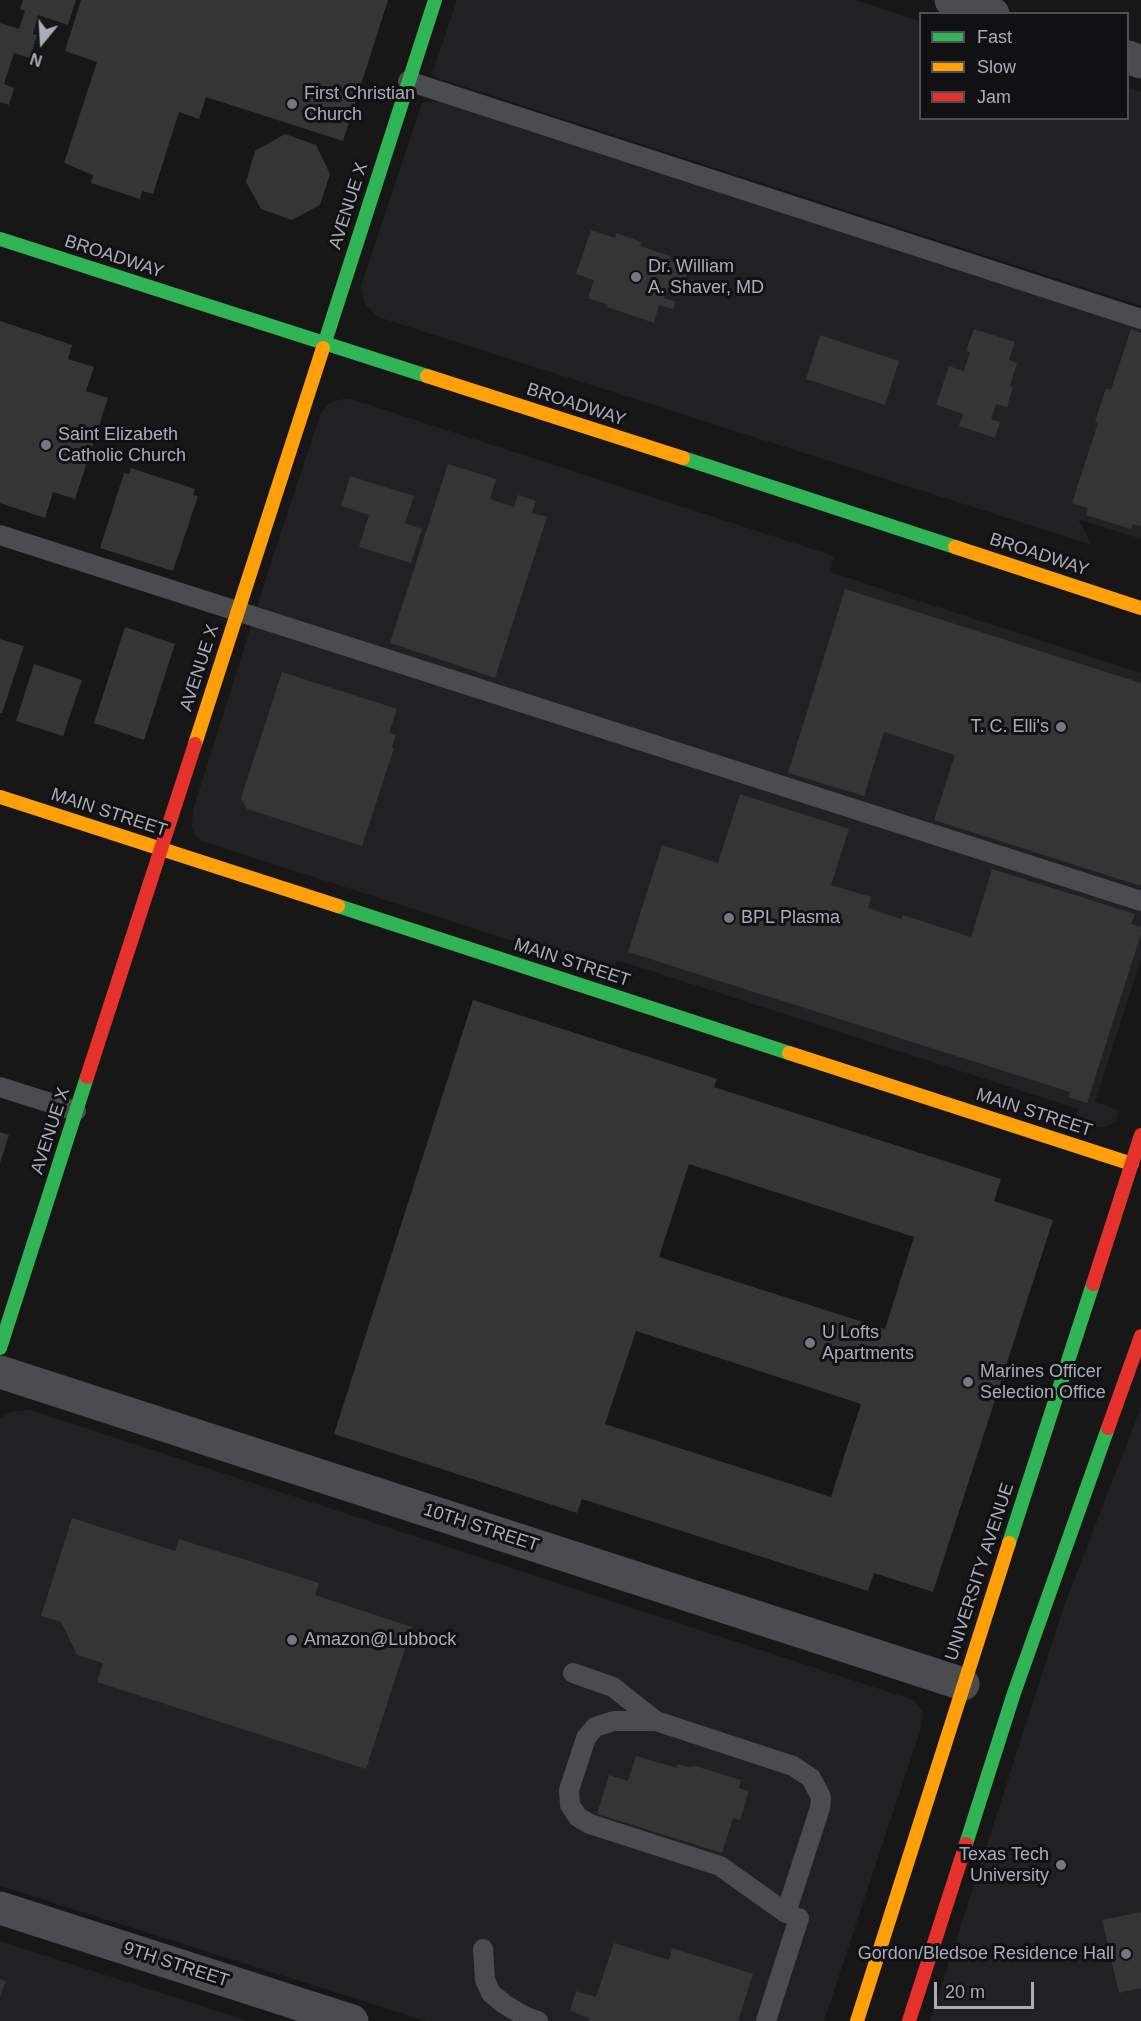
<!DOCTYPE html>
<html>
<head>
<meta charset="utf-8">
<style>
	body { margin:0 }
	#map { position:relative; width:1141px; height:2021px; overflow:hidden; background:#171717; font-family:Arial,sans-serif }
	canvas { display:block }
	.legend { position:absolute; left:919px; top:12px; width:210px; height:108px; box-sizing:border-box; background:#111113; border:2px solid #4d4f55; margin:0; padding:8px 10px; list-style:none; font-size:18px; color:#a8adb8 }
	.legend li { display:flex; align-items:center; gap:12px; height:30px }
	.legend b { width:30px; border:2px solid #4d4f55 }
	.north { position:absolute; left:12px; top:12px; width:60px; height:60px; -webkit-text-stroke:4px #111113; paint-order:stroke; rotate:198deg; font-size:16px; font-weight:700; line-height:24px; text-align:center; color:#a8adb8 }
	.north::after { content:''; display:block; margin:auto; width:21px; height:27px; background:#a8adb8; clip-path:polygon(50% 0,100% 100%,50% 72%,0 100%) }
	.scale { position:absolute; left:934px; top:1982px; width:100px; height:27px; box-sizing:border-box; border:3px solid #a8adb8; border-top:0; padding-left:8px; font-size:18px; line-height:21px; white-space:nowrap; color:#a8adb8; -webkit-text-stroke:4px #111113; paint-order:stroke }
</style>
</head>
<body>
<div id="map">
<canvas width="1141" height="2021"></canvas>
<ul class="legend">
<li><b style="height:8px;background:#30b455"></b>Fast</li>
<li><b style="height:8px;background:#ff9f0a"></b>Slow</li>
<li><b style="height:8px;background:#e5322d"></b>Jam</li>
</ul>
<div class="north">N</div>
<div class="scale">20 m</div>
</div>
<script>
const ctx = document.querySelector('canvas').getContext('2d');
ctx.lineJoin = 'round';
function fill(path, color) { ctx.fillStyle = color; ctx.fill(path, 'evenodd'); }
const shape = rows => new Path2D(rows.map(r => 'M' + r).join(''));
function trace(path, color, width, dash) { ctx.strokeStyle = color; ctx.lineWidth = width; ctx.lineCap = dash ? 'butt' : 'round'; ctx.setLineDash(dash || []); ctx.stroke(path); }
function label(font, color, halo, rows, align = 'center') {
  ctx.font = font + ' Arial,sans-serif'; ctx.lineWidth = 6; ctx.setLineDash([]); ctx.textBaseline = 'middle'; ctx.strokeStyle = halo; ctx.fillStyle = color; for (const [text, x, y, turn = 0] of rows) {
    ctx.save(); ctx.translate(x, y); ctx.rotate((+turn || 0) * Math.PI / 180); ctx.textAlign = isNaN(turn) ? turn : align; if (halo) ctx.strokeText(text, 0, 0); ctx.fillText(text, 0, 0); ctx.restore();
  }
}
fill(shape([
	[457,0,855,0,920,21,920,118,1128,118,1128,87,1141,92,1141,306,437,78,432,74],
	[431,101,444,102,1141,327,1141,539,1078,519,1092,545,378,317,365,304,361,286,422,103],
	[343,399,351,399,834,556,830,572,1141,673,1141,959,1095,1102,1116,1109,1118,1112,1116,1121,1104,1127,1097,1127,1075,1121,1078,1109,617,960,613,973,201,841,196,836,192,827,193,810,276,547,320,415,329,403],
	[1141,1407,1141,2021,930,2021,1064,1606],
	[31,1410,913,1700,923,1711,921,1728,824,2021,426,2021,0,1886,0,1418,12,1411],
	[0,1941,248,2021,0,2021]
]), '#212123');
fill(shape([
	[23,0,76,0,68,25,38,15,33,34,37,35,30,58,14,53,4,84,14,88,9,105,0,102,0,23,19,29,25,11,20,9],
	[81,0,388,0,343,141,206,97,199,119,179,112,153,194,142,191,140,199,91,183,93,175,64,163,97,62,65,51],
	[285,134,316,145,330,174,320,205,292,220,261,209,246,182,255,151],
	[591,230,615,238,616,233,642,242,640,246,672,257,670,261,689,268,680,296,667,292,664,298,676,302,673,309,659,305,654,323,607,307,608,305,588,298,594,280,576,274],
	[0,321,72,345,68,359,94,367,86,391,108,398,75,499,53,492,45,518,0,503],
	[974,329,1015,342,1009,360,1017,363,1010,386,1013,387,1007,407,996,404,991,419,1000,422,995,438,959,426,963,414,936,405,949,366,964,371,970,352,966,351],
	[1131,329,1141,333,1141,527,1133,524,1131,529,1086,515,1088,508,1072,503,1098,423,1095,422,1106,388,1111,390],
	[820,335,899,361,885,405,806,379],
	[448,464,496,479,490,499,514,507,518,495,536,501,532,513,547,517,495,678,390,643],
	[131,468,195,489,193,495,198,496,173,571,100,548,124,473,129,474],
	[350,476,414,496,405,523,422,529,411,563,359,547,369,515,341,506],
	[845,589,1141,683,1141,886,934,820,955,755,884,732,864,796,788,773],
	[125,627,175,644,144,740,94,723],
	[0,639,24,646,2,713,0,713],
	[34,664,82,680,63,736,16,721],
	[282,672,397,709,389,733,396,735,392,747,394,748,362,846,247,809,241,798],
	[740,794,849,829,831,885,871,897,868,908,901,919,903,915,971,937,992,869,1135,914,1131,924,1141,927,1141,934,1087,1103,1068,1097,1070,1092,628,952,662,845,718,863],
	[473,1000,717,1079,714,1087,1001,1179,994,1201,1053,1220,933,1592,874,1573,868,1591,582,1499,577,1513,334,1434],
	[689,1164,914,1237,885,1329,659,1257],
	[636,1331,861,1404,831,1497,605,1424],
	[0,1132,9,1135,0,1163],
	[72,1518,175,1551,179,1539,319,1583,315,1595,412,1627,366,1769,97,1682,103,1663,77,1655,61,1622,41,1616],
	[636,1756,677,1768,678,1764,689,1767,695,1766,741,1780,739,1788,749,1791,740,1820,733,1818,722,1853,597,1814,609,1775,628,1781],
	[1141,1912,1141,1988,1119,1993,1102,1920],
	[614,1943,669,1960,672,1948,753,1974,738,2021,588,2021,589,2018,570,2011,576,1991,596,1997],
	[0,1979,6,1981,0,1997]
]), '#353536');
trace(shape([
	[408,81,1141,319],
	[0,535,1141,901],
	[0,1087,76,1111],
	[573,1673,613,1687,656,1721],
	[614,1721,656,1721,793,1766,811,1778,821,1797,820,1808,786,1913,720,1866,590,1824,578,1817,570,1805,569,1790,586,1738,595,1727,614,1721],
	[483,1949,485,1980,491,1993,504,2004,526,2017,538,2021],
	[766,2021,799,1918]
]), '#4b4c50', 20);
trace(shape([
	[951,0,993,14],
	[1128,57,1141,62],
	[0,1372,963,1684],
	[0,1908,352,2021]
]), '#4b4c50', 33);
trace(shape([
	[0,239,427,376],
	[323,348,435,0],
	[683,458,955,547],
	[338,906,789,1053],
	[0,1348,87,1077],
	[1009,1543,1093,1284],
	[966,1844,1014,1693,1108,1428]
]), '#30b455', 14);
trace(shape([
	[427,376,683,458],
	[955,547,1141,608],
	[195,744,323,348],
	[0,797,338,906],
	[789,1053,1132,1164],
	[857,2021,1009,1543]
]), '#ff9f0a', 14);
trace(shape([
	[87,1077,195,744],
	[1093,1284,1141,1135],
	[1108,1428,1141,1336],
	[909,2021,966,1844]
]), '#e5322d', 14);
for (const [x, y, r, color] of [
	[292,104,6,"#757880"],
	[636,277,6,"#757880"],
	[46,445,6,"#757880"],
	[1061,727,6,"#757880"],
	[729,918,6,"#757880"],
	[810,1343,6,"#757880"],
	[968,1382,6,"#757880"],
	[292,1640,6,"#757880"],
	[1061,1865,6,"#757880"],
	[1126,1954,6,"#757880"]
]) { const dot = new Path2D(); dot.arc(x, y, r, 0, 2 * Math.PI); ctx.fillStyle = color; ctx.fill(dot); trace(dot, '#111113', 2); }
label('18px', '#a8adb8', '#111113', [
	["First Christian",304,94],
	["Church",304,115],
	["Dr. William",648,267],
	["A. Shaver, MD",648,288],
	["Saint Elizabeth",58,435],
	["Catholic Church",58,456],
	["T. C. Elli's",1049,727,"right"],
	["BPL Plasma",741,918],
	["U Lofts",822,1333],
	["Apartments",822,1354],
	["Marines Officer",980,1372],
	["Selection Office",980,1393],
	["Amazon@Lubbock",304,1640],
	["Texas Tech",1049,1855,"right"],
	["University",1049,1876,"right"],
	["Gordon/Bledsoe Residence Hall",1114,1954,"right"]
], 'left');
label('18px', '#a8adb8', '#111113', [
	["AVENUE X",349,206,-72],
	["BROADWAY",114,257,18],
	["BROADWAY",576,405,18],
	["BROADWAY",1039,555,18],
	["AVENUE X",200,668,-72],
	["MAIN STREET",109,813,18],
	["MAIN STREET",572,963,18],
	["MAIN STREET",1034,1113,18],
	["AVENUE X",51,1131,-72],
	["10TH STREET",481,1528,18],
	["UNIVERSITY AVENUE",980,1572,-72],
	["9TH STREET",176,1965,18]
]);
</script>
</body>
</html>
